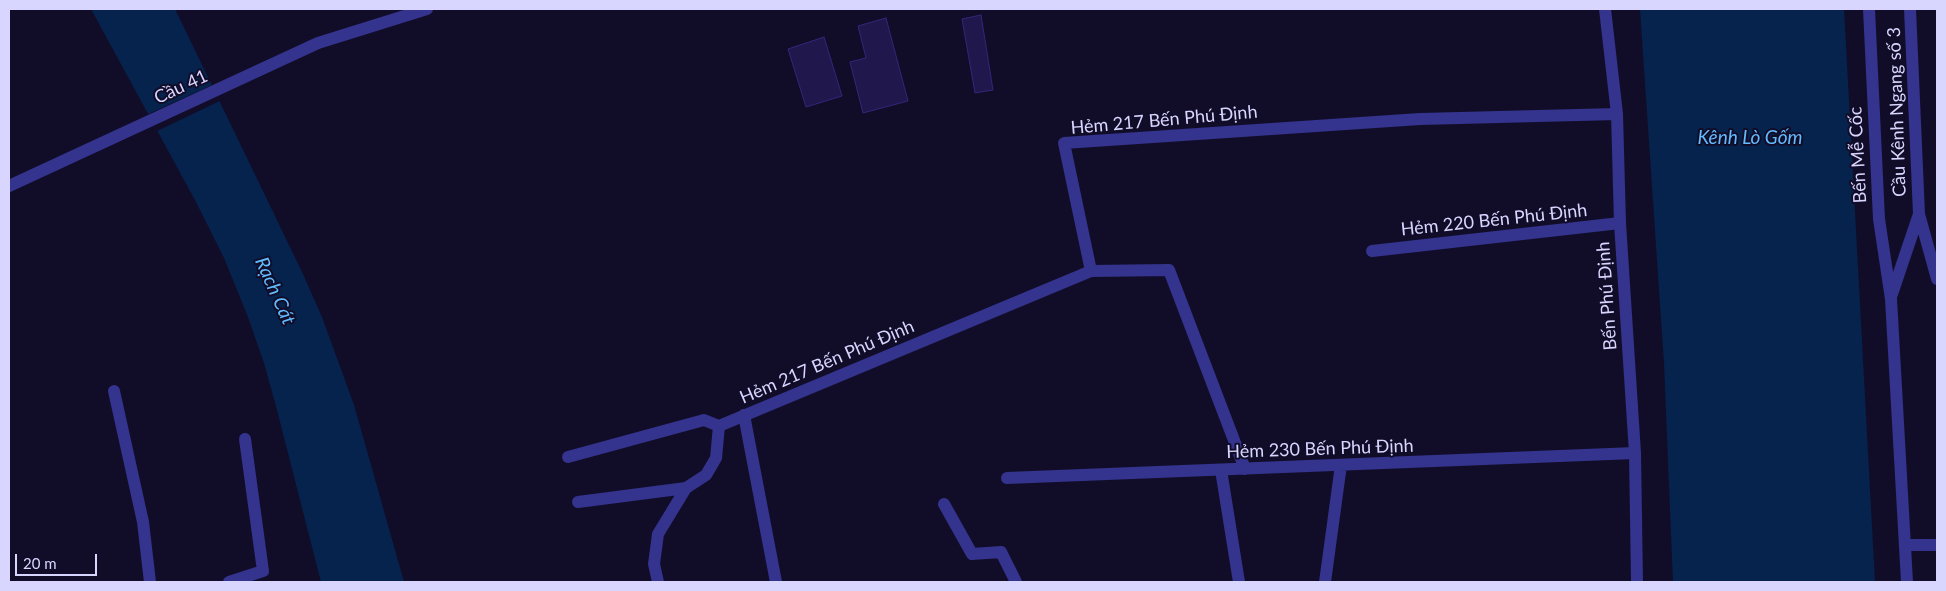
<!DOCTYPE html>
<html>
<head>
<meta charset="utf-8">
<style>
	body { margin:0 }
	#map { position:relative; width:1946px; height:591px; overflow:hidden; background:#110d29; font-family:Lato,sans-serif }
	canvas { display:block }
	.frame { position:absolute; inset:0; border:10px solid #d8d5ff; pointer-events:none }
	.scale { position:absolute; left:15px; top:554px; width:82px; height:22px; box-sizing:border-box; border:2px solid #d8d5ff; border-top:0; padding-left:6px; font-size:15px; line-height:18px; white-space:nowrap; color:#d8d5ff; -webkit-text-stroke:4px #110d29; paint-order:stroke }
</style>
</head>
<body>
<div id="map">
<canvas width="1946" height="591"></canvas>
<div class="frame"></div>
<div class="scale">20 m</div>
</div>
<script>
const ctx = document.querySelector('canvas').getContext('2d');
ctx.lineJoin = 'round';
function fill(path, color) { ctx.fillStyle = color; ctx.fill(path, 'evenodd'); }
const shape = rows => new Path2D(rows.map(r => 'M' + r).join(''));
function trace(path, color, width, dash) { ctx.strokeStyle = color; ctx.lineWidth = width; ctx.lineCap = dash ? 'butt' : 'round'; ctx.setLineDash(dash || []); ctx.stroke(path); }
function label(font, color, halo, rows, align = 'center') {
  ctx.font = font + ' Lato,sans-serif'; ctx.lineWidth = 4; ctx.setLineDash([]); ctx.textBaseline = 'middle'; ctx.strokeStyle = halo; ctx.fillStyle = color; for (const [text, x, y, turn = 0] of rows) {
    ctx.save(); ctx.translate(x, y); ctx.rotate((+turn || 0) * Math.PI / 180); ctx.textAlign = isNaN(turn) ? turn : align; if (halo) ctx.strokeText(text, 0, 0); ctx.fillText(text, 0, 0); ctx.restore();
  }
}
fill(shape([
	[91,9,175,9,302,272,322,317,354,405,404,582,321,582,277,410,264,363,248,317,224,258,196,202],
	[1640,9,1844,9,1875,582,1673,582,1664,363]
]), '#06234e');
fill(shape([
	[214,84,222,100,155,132,146,115]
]), '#110d29');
const building = shape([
	[981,15,993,90,975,93,962,19,981,15],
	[886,18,908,101,863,113,850,62,866,58,858,26,886,18],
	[824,37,842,96,806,107,788,49,824,37]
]);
fill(building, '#20174c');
trace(building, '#34267a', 1);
trace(shape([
	[1605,9,1617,114,1620,223,1635,453,1637,582],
	[1869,9,1879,219,1891,299,1907,582],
	[1910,9,1919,214,1937,279],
	[9,186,318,43,427,9],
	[1372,251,1620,223],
	[1091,271,1169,270,1245,469],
	[1892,294,1919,214],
	[114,391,143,522,150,582],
	[744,415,776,582],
	[719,426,1091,271,1064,143,1420,119,1617,114],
	[568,457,704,420,719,426],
	[1221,470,1239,582],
	[1007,478,1635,453],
	[578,502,686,488],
	[944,504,972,554,1001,552,1016,582],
	[1906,545,1937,545],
	[229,582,263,571,245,439],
	[658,582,654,564,658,534,686,488,706,475,716,458,719,426],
	[1325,582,1341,465]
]), '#34338d', 12);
label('18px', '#d8d5ff', '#110d29', [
	["Cầu 41",181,87,-25],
	["Cầu Kênh Ngang số 3",1897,112,-92],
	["Hẻm 217 Bến Phú Định",1164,120,-5],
	["Bến Mễ Cốc",1858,155,-93],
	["Hẻm 220 Bến Phú Định",1494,220,-6],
	["Bến Phú Định",1607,296,-94],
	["Hẻm 217 Bến Phú Định",827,362,-23],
	["Hẻm 230 Bến Phú Định",1320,449,-2]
]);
label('italic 19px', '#63bbff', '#110d29', [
	["Kênh Lò Gốm",1750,138],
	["Rạch Cát",275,291,66]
]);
</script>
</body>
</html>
